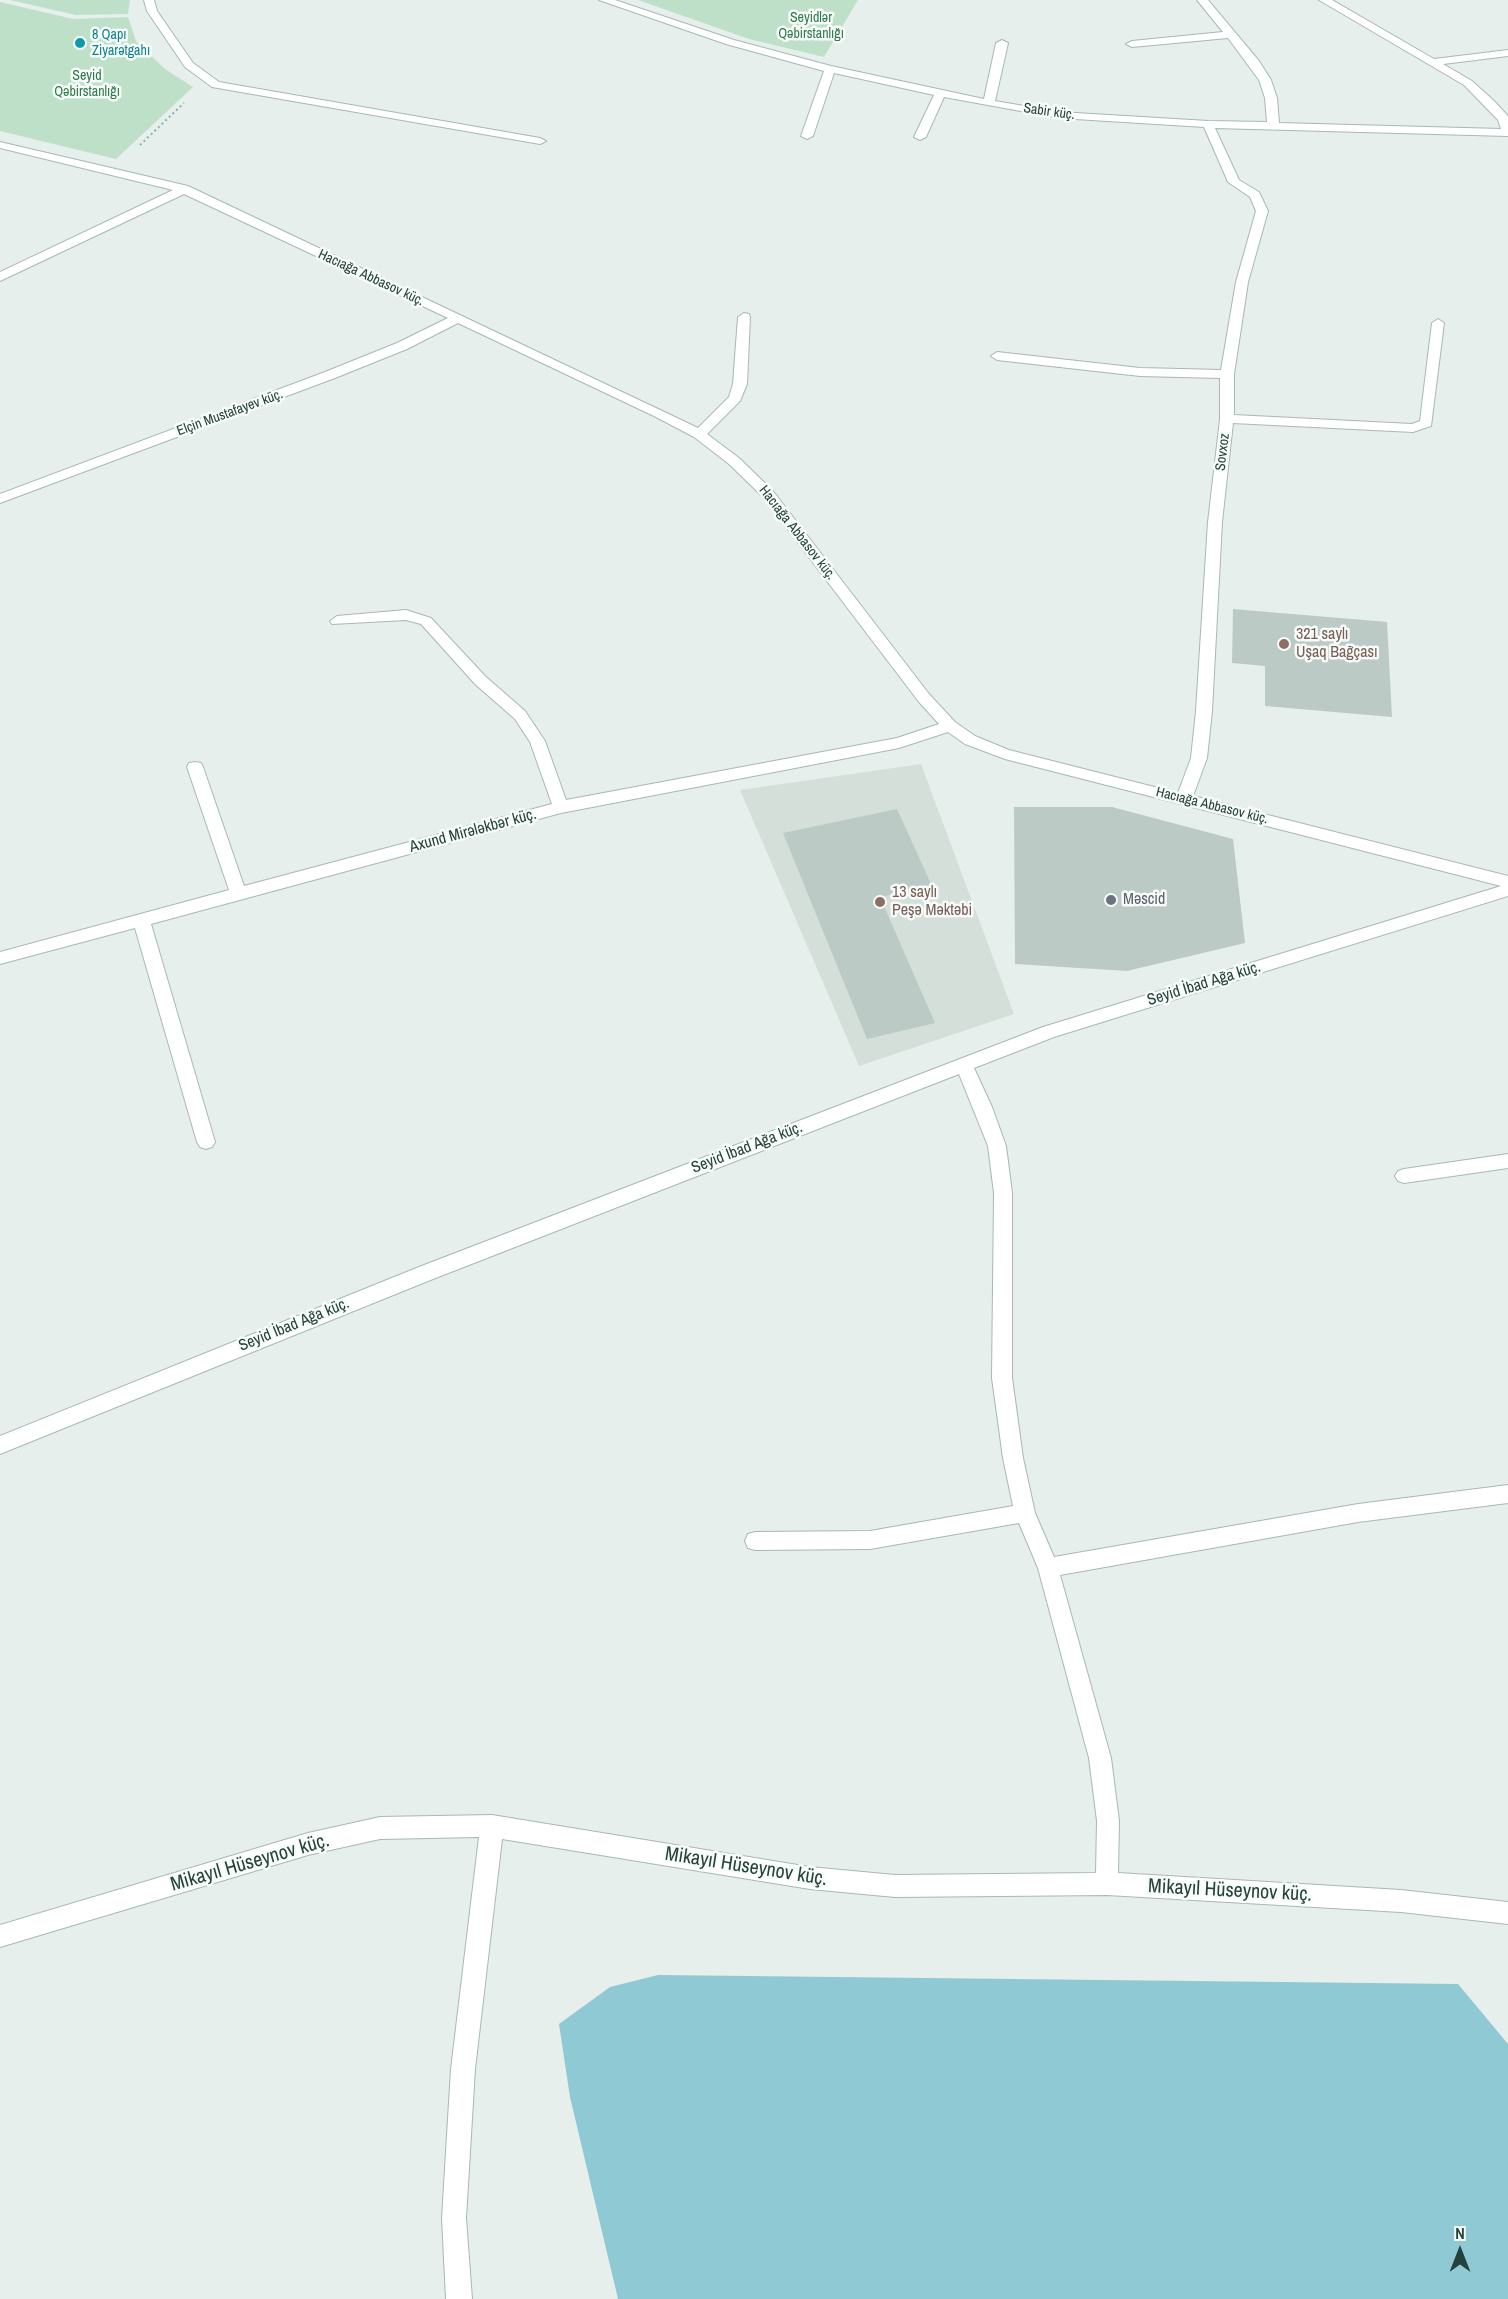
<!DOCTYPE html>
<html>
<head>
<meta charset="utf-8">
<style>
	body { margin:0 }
	#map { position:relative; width:1508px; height:2299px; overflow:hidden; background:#e6efeb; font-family:"Archivo Narrow",sans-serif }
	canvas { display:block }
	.north { position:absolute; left:1430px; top:2221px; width:60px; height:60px; -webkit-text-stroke:4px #f7fbf9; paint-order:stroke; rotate:0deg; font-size:16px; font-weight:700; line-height:24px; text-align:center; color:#24423a }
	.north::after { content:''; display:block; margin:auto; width:21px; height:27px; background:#24423a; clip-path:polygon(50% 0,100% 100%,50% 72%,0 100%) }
</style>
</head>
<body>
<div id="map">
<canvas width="1508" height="2299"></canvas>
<div class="north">N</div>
</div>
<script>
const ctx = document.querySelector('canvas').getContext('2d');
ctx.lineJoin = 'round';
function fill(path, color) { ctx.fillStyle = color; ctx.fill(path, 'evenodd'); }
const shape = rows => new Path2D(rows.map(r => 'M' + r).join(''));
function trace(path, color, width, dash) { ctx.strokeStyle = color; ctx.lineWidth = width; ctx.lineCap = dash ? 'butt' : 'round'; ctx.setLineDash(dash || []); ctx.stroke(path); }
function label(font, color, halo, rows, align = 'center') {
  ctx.font = font + ' "Archivo Narrow",sans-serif'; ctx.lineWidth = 5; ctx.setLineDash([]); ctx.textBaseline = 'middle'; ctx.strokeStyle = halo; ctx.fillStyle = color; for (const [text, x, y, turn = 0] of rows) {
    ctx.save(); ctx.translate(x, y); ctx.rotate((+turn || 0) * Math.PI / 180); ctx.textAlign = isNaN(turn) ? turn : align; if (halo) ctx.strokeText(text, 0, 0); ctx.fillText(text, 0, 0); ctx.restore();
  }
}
fill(shape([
	[921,764,1014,1014,859,1066,740,790]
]), '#d4dfda');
fill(shape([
	[10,0,130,0,128,14,76,15],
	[638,0,858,0,824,57,749,39],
	[0,2,73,19,128,17,136,41,165,69,193,87,116,159,0,131]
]), '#bfe0c8');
fill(shape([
	[658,1975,1458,1984,1508,2044,1508,2299,618,2299,570,2097,559,2024,610,1987]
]), '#8ec9d4');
fill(shape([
	[1233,609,1387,622,1392,717,1265,706,1265,666,1232,663],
	[1014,807,1112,807,1233,839,1245,943,1127,971,1015,964],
	[897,809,932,886,880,897,935,1023,867,1039,783,833]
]), '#bbcac4');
const minor = shape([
	[144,0,154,0,157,11,193,63,219,82,540,138,546,141,540,144,212,87,185,67,147,11,144,0],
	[599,0,615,0,734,40,831,66,984,99,996,43,1002,40,1008,43,995,101,1059,112,1208,121,1267,122,1265,98,1259,80,1228,38,1132,47,1126,44,1132,41,1223,32,1197,0,1208,0,1259,61,1271,80,1277,98,1279,123,1501,129,1498,120,1464,85,1319,0,1332,0,1434,59,1508,50,1508,56,1443,64,1472,81,1493,100,1508,116,1508,136,1215,128,1239,180,1259,192,1268,211,1248,282,1234,374,1234,415,1412,424,1420,421,1432,323,1438,319,1444,323,1431,426,1413,432,1233,423,1222,522,1212,711,1207,758,1193,796,1508,876,1508,896,1054,1037,974,1068,992,1107,1006,1146,1012,1193,1012,1378,1023,1458,1035,1513,1054,1557,1358,1504,1508,1485,1508,1503,1358,1522,1060,1575,1111,1758,1119,1821,1118,1873,1401,1890,1508,1902,1508,1924,1401,1912,1107,1895,895,1897,810,1889,502,1839,475,2069,466,2218,472,2299,446,2299,442,2218,451,2069,479,1837,380,1839,308,1855,0,1947,0,1925,308,1833,380,1817,492,1815,810,1867,895,1875,1096,1873,1097,1821,1089,1758,1038,1568,1019,1523,870,1549,755,1550,748,1548,745,1541,748,1534,755,1532,870,1531,1013,1506,1003,1458,992,1378,994,1193,988,1146,959,1074,433,1279,0,1454,0,1436,419,1267,1043,1027,1501,886,1005,759,965,744,948,732,899,748,561,813,151,924,215,1142,212,1147,206,1149,200,1147,197,1142,135,928,0,964,0,952,229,890,187,767,189,763,195,762,201,763,203,767,244,886,552,804,530,742,515,719,475,684,421,624,406,620,332,624,330,621,337,616,406,610,431,618,485,676,525,711,545,741,566,800,897,738,939,724,919,702,763,497,729,464,694,437,654,416,458,323,407,349,335,378,0,503,0,494,325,372,397,343,448,318,184,194,0,281,0,272,173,190,0,148,0,142,188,186,698,428,729,397,733,384,738,317,744,313,749,314,750,317,747,384,740,401,707,434,739,458,773,491,929,694,955,722,975,736,1009,750,1178,793,1191,758,1196,711,1208,522,1220,419,1220,378,1140,376,997,360,991,356,997,352,1140,368,1221,370,1236,282,1256,211,1250,197,1228,182,1204,127,1059,118,944,97,926,137,920,140,914,137,934,95,834,73,813,136,807,139,801,136,824,71,726,44,599,0],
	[1508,1154,1508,1168,1404,1183,1398,1181,1395,1176,1398,1171,1404,1169,1508,1154]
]);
trace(minor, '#a8b8b2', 2);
trace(shape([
	[140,145,184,103]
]), '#86b3a5', 2, [2, 3]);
fill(minor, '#fff');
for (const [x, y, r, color] of [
	[80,43,6,"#0f9aa8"],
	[1284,644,6,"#8d6e63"],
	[1111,900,6,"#6b7280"],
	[880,902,6,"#8d6e63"]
]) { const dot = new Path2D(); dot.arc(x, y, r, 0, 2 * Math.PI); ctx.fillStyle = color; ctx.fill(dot); trace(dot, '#f7fbf9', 2); }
label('14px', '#2d7a4b', '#f7fbf9', [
	["Seyidlər",811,18],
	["Qəbirstanlığı",811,34],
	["Seyid",87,76],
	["Qəbirstanlığı",87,92]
]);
label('14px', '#0d838f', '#f7fbf9', [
	["8 Qapı",92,35],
	["Ziyarətgahı",92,51]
], 'left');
label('14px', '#24423a', '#f7fbf9', [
	["Sabir küç.",1049,112,8],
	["Hacıağa Abbasov küç.",371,278,25],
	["Elçin Mustafayev küç.",230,413,-20],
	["Sovxoz",1223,452,-83],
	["Hacıağa Abbasov küç.",797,533,52],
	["Hacıağa Abbasov küç.",1212,806,14]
]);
label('16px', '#785e54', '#f7fbf9', [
	["321 saylı",1296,635],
	["Uşaq Bağçası",1296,653],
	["13 saylı",892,893],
	["Peşə Məktəbi",892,911]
], 'left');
label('16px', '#24423a', '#f7fbf9', [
	["Axund Mirələkbər küç.",473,831,-15],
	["Seyid İbad Ağa küç.",1204,984,-17],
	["Seyid İbad Ağa küç.",747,1148,-21],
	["Seyid İbad Ağa küç.",294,1325,-22]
]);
label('16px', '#5b616d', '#f7fbf9', [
	["Məscid",1123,900]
], 'left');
label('20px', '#24423a', '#f7fbf9', [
	["Mikayıl Hüseynov küç.",250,1863,-16],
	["Mikayıl Hüseynov küç.",746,1867,9],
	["Mikayıl Hüseynov küç.",1230,1891,3]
]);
</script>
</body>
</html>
